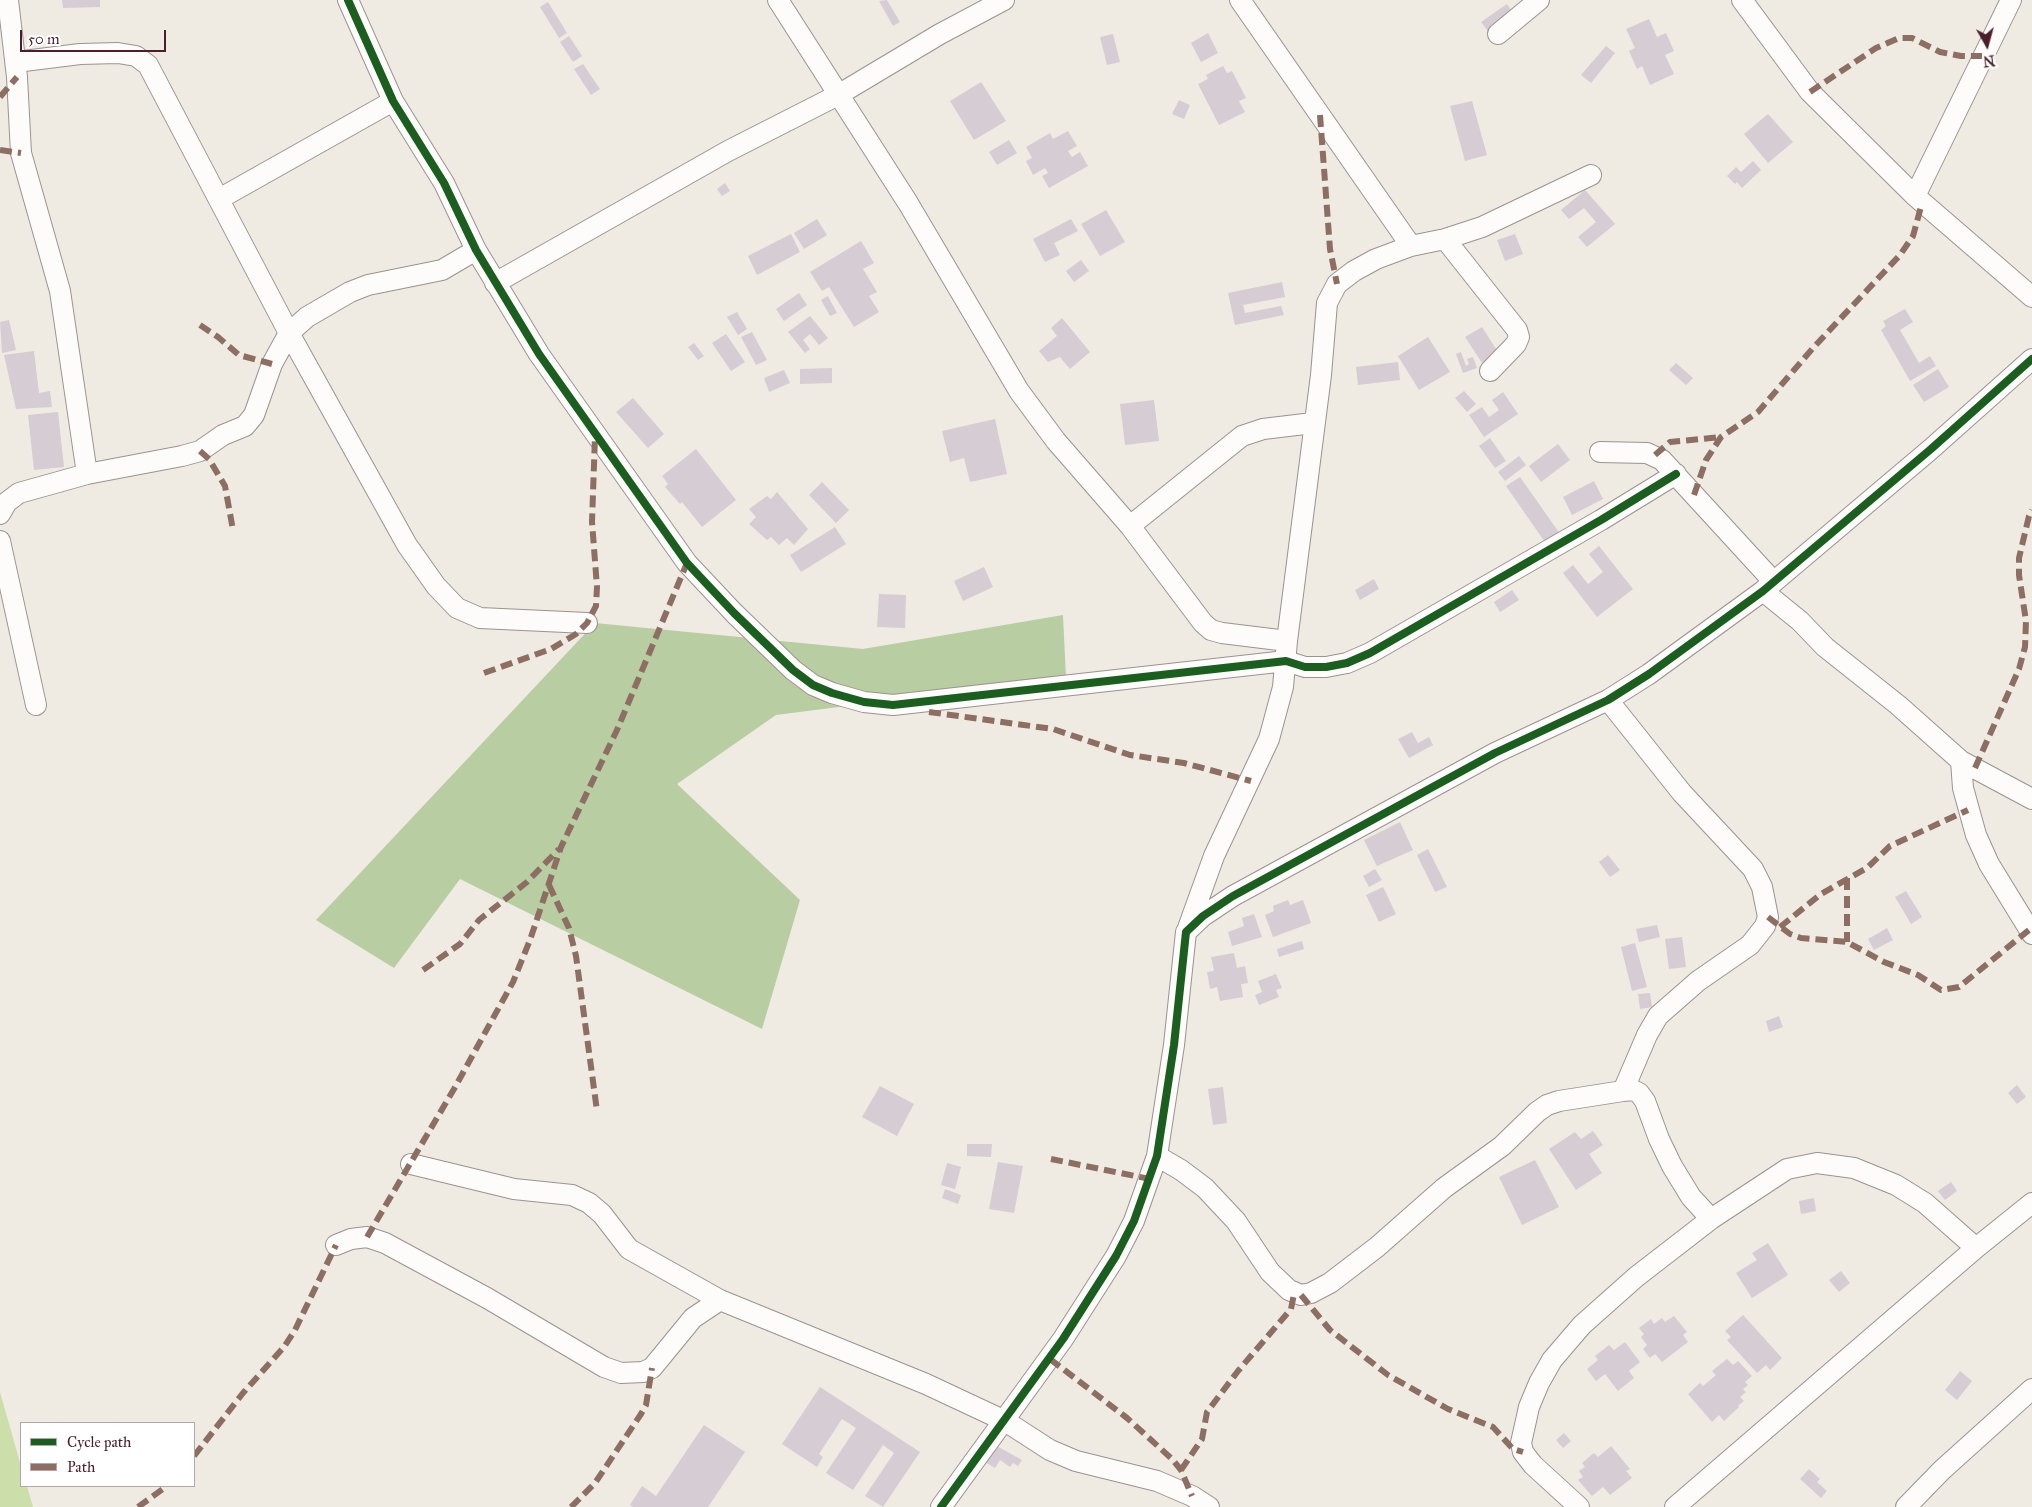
<!DOCTYPE html>
<html>
<head>
<meta charset="utf-8">
<style>
	body { margin:0 }
	#map { position:relative; width:2032px; height:1507px; overflow:hidden; background:#efebe2; font-family:"IM FELL Great Primer",serif }
	canvas { display:block }
	.legend { position:absolute; left:20px; top:1422px; width:175px; height:65px; box-sizing:border-box; background:#fff; border:1px solid #b7a5aa; margin:0; padding:6px 9px; list-style:none; font-size:15px; color:#4a1f2b }
	.legend li { display:flex; align-items:center; gap:10px; height:25px }
	.legend b { width:25px; border:1px solid #b7a5aa }
	.north { position:absolute; left:1962px; top:20px; width:50px; height:50px; -webkit-text-stroke:4px #fff; paint-order:stroke; rotate:173deg; font-size:14px; font-weight:700; line-height:20px; text-align:center; color:#4a1f2b }
	.north::after { content:''; display:block; margin:auto; width:18px; height:22px; background:#4a1f2b; clip-path:polygon(50% 0,100% 100%,50% 72%,0 100%) }
	.scale { position:absolute; left:20px; top:30px; width:146px; height:22px; box-sizing:border-box; border:2px solid #4a1f2b; border-top:0; padding-left:6px; font-size:15px; line-height:18px; white-space:nowrap; color:#4a1f2b; -webkit-text-stroke:4px #fff; paint-order:stroke }
</style>
</head>
<body>
<div id="map">
<canvas width="2032" height="1507"></canvas>
<ul class="legend">
<li><b style="height:6px;background:#1b5e20"></b>Cycle path</li>
<li><b style="height:6px;background:#8d6e63"></b>Path</li>
</ul>
<div class="north">N</div>
<div class="scale">50 m</div>
</div>
<script>
const ctx = document.querySelector('canvas').getContext('2d');
ctx.lineJoin = 'round';
function fill(path, color) { ctx.fillStyle = color; ctx.fill(path, 'evenodd'); }
const shape = rows => new Path2D(rows.map(r => 'M' + r).join(''));
function trace(path, color, width, dash) { ctx.strokeStyle = color; ctx.lineWidth = width; ctx.lineCap = dash ? 'butt' : 'round'; ctx.setLineDash(dash || []); ctx.stroke(path); }
fill(shape([
	[0,1392,21,1466,21,1486,27,1486,33,1507,0,1507]
]), '#ccdeaa');
fill(shape([
	[1063,615,1066,678,776,715,677,784,800,900,762,1029,460,879,394,968,316,920,595,623,863,649]
]), '#b8cda1');
fill(shape([
	[62,0,100,0,100,7,63,8],
	[887,0,900,22,893,26,879,1],
	[548,2,567,33,559,38,540,7],
	[1507,4,1515,16,1490,34,1481,22],
	[1649,19,1657,37,1666,33,1674,51,1665,55,1674,74,1650,85,1642,66,1637,69,1629,51,1635,48,1626,29],
	[1208,33,1218,53,1201,62,1191,43],
	[1113,34,1120,62,1107,65,1100,37],
	[569,36,582,56,573,62,560,42],
	[1606,46,1615,53,1591,83,1581,75],
	[583,64,600,89,591,95,574,69],
	[1223,66,1227,73,1232,71,1246,98,1239,101,1245,112,1219,125,1198,84,1208,79,1206,75],
	[981,82,1006,121,974,140,950,101],
	[1179,100,1190,105,1184,119,1172,114],
	[1472,101,1487,155,1465,161,1450,106],
	[1768,114,1793,142,1768,163,1744,134],
	[1068,131,1077,146,1068,151,1072,157,1080,152,1088,166,1049,188,1042,176,1048,173,1045,168,1033,175,1026,161,1032,158,1026,147,1050,133,1053,139],
	[1009,140,1017,153,997,165,989,152],
	[1753,161,1761,170,1742,188,1737,182,1735,184,1727,176,1736,167,1741,172],
	[725,183,730,191,722,196,717,189],
	[1585,190,1615,224,1587,247,1578,237,1596,222,1584,208,1569,219,1561,210],
	[1106,210,1125,242,1100,256,1081,224],
	[817,219,827,235,804,249,794,233],
	[1071,219,1078,231,1054,243,1060,255,1045,262,1033,239],
	[791,234,800,252,757,275,748,256],
	[1515,234,1523,254,1505,261,1497,240],
	[861,241,874,263,863,269,877,292,869,296,879,312,854,327,829,287,822,291,810,272],
	[1081,260,1089,271,1074,282,1066,271],
	[1282,282,1285,297,1243,305,1245,313,1281,306,1284,315,1235,325,1228,293],
	[799,293,807,305,784,321,776,309],
	[828,296,837,313,830,316,821,300],
	[1905,309,1913,322,1900,330,1919,363,1930,356,1936,366,1910,381,1881,330,1886,326,1883,321],
	[737,312,747,329,738,335,727,317],
	[810,316,828,338,819,345,810,334,803,340,810,349,805,353,788,332],
	[1062,318,1090,352,1070,369,1060,357,1048,362,1039,351,1057,336,1051,328],
	[9,320,16,350,2,353,0,322],
	[1482,327,1498,352,1482,363,1465,337],
	[752,332,767,360,756,365,741,337],
	[726,334,745,362,731,371,712,343],
	[1428,337,1450,372,1419,390,1398,356],
	[694,343,704,356,698,360,688,347],
	[34,351,39,393,50,391,52,407,16,409,4,355],
	[1461,352,1466,366,1469,364,1467,359,1473,357,1477,368,1463,373,1456,354],
	[1398,362,1400,380,1358,385,1356,367],
	[1676,363,1693,378,1686,385,1669,370],
	[832,368,832,383,800,384,800,369],
	[1938,369,1949,387,1924,402,1913,385],
	[784,370,790,383,769,392,764,378],
	[1464,391,1476,404,1467,412,1455,398],
	[1503,392,1518,414,1484,437,1469,415,1482,407,1489,417,1499,410,1492,400],
	[633,398,664,434,648,448,616,412],
	[1154,400,1159,441,1125,445,1120,404],
	[58,412,64,467,34,470,28,415],
	[995,419,1007,474,970,482,964,458,950,462,942,431],
	[1490,438,1506,461,1495,468,1479,446],
	[1558,444,1570,460,1541,482,1529,466],
	[696,449,736,500,702,527,682,502,680,504,665,487,668,484,662,476],
	[1519,456,1526,465,1505,481,1498,472],
	[1520,477,1563,538,1549,548,1506,486],
	[1594,481,1603,499,1572,515,1563,497],
	[822,482,849,510,836,523,809,495],
	[777,492,808,529,794,545,787,538,779,545,771,537,767,540,749,524,756,517,749,509,767,496,771,499],
	[835,527,846,544,801,572,790,555],
	[1599,546,1633,589,1597,617,1563,573,1573,565,1588,584,1603,572,1589,554],
	[984,567,993,587,963,601,954,581],
	[1374,579,1379,589,1360,600,1355,590],
	[1512,590,1519,600,1500,612,1494,602],
	[879,594,906,595,905,628,877,627],
	[1412,732,1418,743,1429,737,1433,745,1409,758,1398,739],
	[1400,822,1413,850,1377,866,1364,840],
	[1428,849,1447,887,1435,892,1417,855],
	[1608,855,1620,870,1610,877,1599,862],
	[1375,869,1382,880,1369,887,1363,876],
	[1383,887,1396,914,1379,922,1366,895],
	[1906,891,1922,917,1911,924,1895,897],
	[1288,900,1290,905,1303,900,1311,923,1273,937,1265,915,1274,911,1273,906],
	[1254,914,1262,937,1232,946,1228,932,1244,926,1242,918],
	[1657,925,1660,937,1639,942,1636,929],
	[1887,928,1893,940,1874,950,1868,939],
	[1682,937,1686,967,1669,969,1665,939],
	[1302,941,1304,949,1279,957,1277,949],
	[1635,943,1647,987,1632,991,1621,947],
	[1234,953,1237,968,1245,966,1248,983,1241,984,1243,997,1220,1001,1217,987,1210,989,1207,972,1214,971,1211,957],
	[1276,974,1282,988,1276,990,1279,997,1259,1005,1255,995,1262,992,1258,981],
	[1650,993,1652,1007,1640,1009,1638,994],
	[1779,1016,1783,1027,1769,1032,1766,1021],
	[2017,1085,2026,1097,2017,1104,2008,1093],
	[880,1086,914,1104,897,1136,862,1117],
	[1223,1087,1227,1123,1213,1125,1208,1089],
	[1593,1131,1603,1145,1589,1154,1602,1173,1576,1190,1549,1149,1575,1132,1581,1139],
	[967,1144,992,1144,991,1157,967,1156],
	[1535,1160,1559,1207,1522,1225,1499,1177],
	[998,1162,1023,1166,1014,1213,989,1209],
	[947,1163,961,1167,955,1189,941,1185],
	[1951,1182,1957,1191,1945,1200,1938,1191],
	[945,1189,961,1195,958,1204,942,1198],
	[1814,1198,1816,1211,1801,1214,1799,1201],
	[1768,1243,1788,1275,1752,1298,1736,1273,1757,1260,1752,1253],
	[1841,1271,1850,1283,1839,1292,1829,1280],
	[1743,1315,1782,1358,1770,1370,1766,1365,1757,1373,1727,1340,1731,1337,1725,1331],
	[1674,1316,1687,1332,1683,1335,1688,1342,1662,1362,1655,1354,1650,1358,1643,1349,1647,1345,1641,1337,1644,1334,1639,1328,1651,1319,1654,1324,1662,1318,1665,1322],
	[1625,1342,1640,1362,1629,1371,1634,1378,1618,1391,1605,1374,1596,1381,1587,1369,1598,1360,1595,1356,1609,1345,1614,1350],
	[1727,1359,1733,1365,1738,1361,1752,1376,1745,1382,1748,1385,1743,1389,1746,1392,1740,1397,1744,1401,1738,1406,1739,1407,1724,1421,1719,1415,1712,1422,1688,1394,1700,1383,1703,1386,1716,1375,1712,1371],
	[1960,1371,1972,1381,1957,1400,1945,1390],
	[820,1387,920,1452,883,1507,865,1496,894,1453,883,1445,853,1490,826,1473,856,1428,842,1419,819,1454,823,1457,817,1467,782,1444],
	[704,1425,745,1452,708,1507,633,1507,630,1505,642,1486,656,1496],
	[1564,1433,1571,1441,1563,1448,1556,1440],
	[995,1445,1022,1460,1018,1466,1013,1463,1010,1467,1000,1460,995,1468,985,1462],
	[1611,1446,1630,1469,1626,1471,1632,1478,1610,1495,1603,1487,1592,1496,1578,1480,1583,1477,1579,1471,1585,1467,1582,1463,1594,1453,1598,1457],
	[1809,1469,1820,1479,1817,1482,1827,1491,1821,1498,1800,1479]
]), '#d6ccd3');
const minor = shape([
	[8,0,17,77,21,153,60,291,87,474],
	[348,0,393,101,444,183,476,250,539,354,687,563,734,613,793,670,813,685,832,693,864,702,893,705,1286,661,1305,667,1326,667,1347,663,1370,653,1601,520,1676,474],
	[778,0,908,203,1019,391,1056,441,1130,526,1203,623,1211,630,1222,633,1287,641],
	[1240,0,1411,246],
	[1742,0,1810,92,1915,196,2032,297],
	[1498,34,1539,0],
	[16,62,80,54,118,53,136,56,148,65,289,333,407,545,436,586,457,608,480,618,587,623],
	[1915,196,2011,0],
	[219,199,393,101],
	[1445,239,1517,330,1519,337,1516,344,1490,371],
	[495,283,728,151,838,95,940,34,1004,0],
	[1600,452,1647,453,1662,460,1773,581],
	[0,514,7,502,19,493,87,474,182,456,200,451,223,435,245,426,254,415,272,364,289,333,307,317,350,292,368,285,442,270,476,250],
	[1130,526,1242,436,1263,429,1313,423],
	[0,541,36,705],
	[1763,591,1800,621,1825,647,1898,705,1961,761,2032,799],
	[1608,700,1682,793,1753,869,1762,887,1768,917,1765,926,1750,945,1698,981,1658,1016,1647,1035,1623,1091],
	[1961,761,1963,788,1976,835,1989,864,2032,934],
	[1188,928,1214,856,1269,739,1283,687,1287,641,1321,375,1327,303,1337,284,1354,271,1376,259,1411,246,1445,239,1482,227,1591,175],
	[1157,1156,1181,1170,1205,1188,1236,1221,1270,1272,1289,1290,1301,1295,1311,1293,1330,1283,1377,1247,1444,1188,1502,1146,1537,1112,1547,1105,1559,1101,1623,1091,1633,1090,1639,1093,1645,1101,1659,1139,1672,1166,1691,1197,1711,1219],
	[411,1164,514,1189,572,1195,589,1203,602,1214,629,1249,720,1300,926,1384,1005,1421,1050,1450,1076,1461,1157,1481,1192,1496,1209,1507],
	[336,1245,351,1239,367,1237,385,1243,487,1298,604,1367,621,1373,643,1372,652,1368,693,1318,720,1300],
	[941,1507,1063,1339,1116,1256,1134,1221,1157,1156,1174,1045,1186,932,1203,916,1233,896,1495,753,1608,700,1649,674,1763,591,1931,449,2032,359],
	[1579,1507,1533,1465,1523,1452,1521,1443,1529,1407,1539,1383,1552,1360,1582,1325,1636,1277,1711,1219,1787,1169,1817,1163,1854,1168,1896,1185,1925,1203,1976,1248],
	[1675,1507,1976,1248,2032,1203],
	[1906,1507,1942,1470,2032,1389]
]);
trace(minor, '#9c9290', 22);
trace(minor, '#fdfcfb', 20);
trace(shape([
	[1810,92,1876,48,1899,38,1912,38,1940,52,1961,56,1982,56],
	[0,97,17,77],
	[1320,115,1330,249,1337,284],
	[0,150,21,153],
	[200,325,218,337,239,355,272,364],
	[200,451,209,459,225,486,233,530],
	[1655,455,1670,442,1721,437],
	[1694,495,1706,460,1721,437,1758,412,1813,348,1900,255,1913,236,1922,203],
	[484,673,551,649,576,634,587,623,596,606,597,587,592,522,595,436],
	[929,712,1053,729,1130,755,1184,763,1251,781],
	[1975,768,2019,669,2025,647,2026,621,2019,575,2019,558,2029,516,2032,510],
	[1847,878,1847,942],
	[549,885,569,928,576,956,597,1111],
	[1768,917,1790,934,1801,938,1847,942,1884,962,1918,975,1941,990,1959,987,2029,930],
	[1780,927,1821,894,1867,868,1890,846,1968,810],
	[423,970,460,944,479,920,527,882,559,849],
	[1051,1159,1150,1179],
	[367,1237,454,1089,513,982,530,940,561,847,617,730,687,563],
	[1301,1295,1330,1330,1388,1375,1448,1409,1493,1427,1513,1449,1523,1452],
	[1050,1359,1127,1418,1172,1459,1181,1470,1192,1496],
	[194,1456,243,1393,284,1347,295,1330,336,1245],
	[1181,1470,1202,1439,1207,1412,1238,1371,1291,1309,1294,1294],
	[138,1507,167,1486],
	[571,1507,595,1483,641,1414,646,1405,652,1368]
]), '#8d6e63', 6, [12, 6]);
trace(shape([
	[348,0,393,101,444,183,476,250,539,354,687,563,734,613,793,670,813,685,832,693,864,702,893,705,1286,661,1305,667,1326,667,1347,663,1370,653,1601,520,1676,474],
	[941,1507,1063,1339,1116,1256,1134,1221,1157,1156,1174,1045,1186,932,1203,916,1233,896,1495,753,1608,700,1649,674,1763,591,1931,449,2032,359]
]), '#1b5e20', 8);
</script>
</body>
</html>
